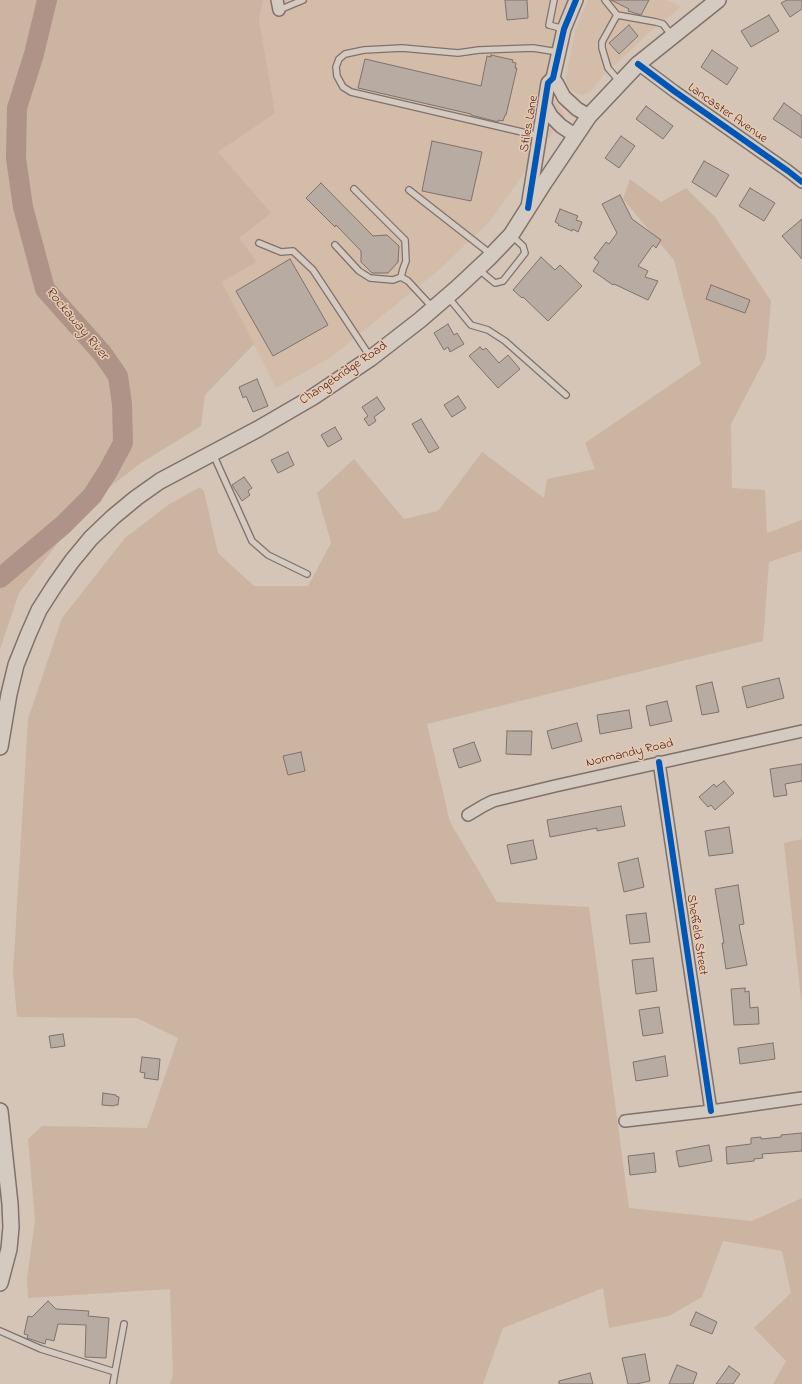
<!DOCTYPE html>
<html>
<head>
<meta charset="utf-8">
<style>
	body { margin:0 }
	canvas { display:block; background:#d4c5b6 }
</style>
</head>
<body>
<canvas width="802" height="1384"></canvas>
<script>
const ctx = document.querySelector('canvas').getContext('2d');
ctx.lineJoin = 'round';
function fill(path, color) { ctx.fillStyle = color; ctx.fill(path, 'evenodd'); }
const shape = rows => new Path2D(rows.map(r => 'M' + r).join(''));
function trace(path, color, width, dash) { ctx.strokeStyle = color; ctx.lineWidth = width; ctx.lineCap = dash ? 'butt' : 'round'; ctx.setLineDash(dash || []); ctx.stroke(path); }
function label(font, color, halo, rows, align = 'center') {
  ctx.font = font + ' "Indie Flower",sans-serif'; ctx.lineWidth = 3; ctx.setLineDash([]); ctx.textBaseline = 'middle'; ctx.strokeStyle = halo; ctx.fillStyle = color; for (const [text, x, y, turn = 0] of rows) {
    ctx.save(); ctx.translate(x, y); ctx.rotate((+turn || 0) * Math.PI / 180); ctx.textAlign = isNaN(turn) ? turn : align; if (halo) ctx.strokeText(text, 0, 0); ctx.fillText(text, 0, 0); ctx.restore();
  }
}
fill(shape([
	[263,0,576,0,550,94,565,115,490,221,440,269,331,357,276,388,222,282,256,263,238,238,218,152,274,113,259,20],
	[588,0,667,0,681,7,652,30,603,76,590,92,582,95,575,93,568,87,566,79,575,31]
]), '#d3bca8');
fill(shape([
	[0,0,263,0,259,20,275,113,218,152,271,213,239,238,257,262,222,282,254,344,205,395,201,426,141,463,90,502,19,593,0,649],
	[630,179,661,202,686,188,715,217,771,301,766,357,731,424,732,488,765,490,767,533,802,520,802,551,769,562,763,641,427,724,450,822,497,902,589,907,629,1208,752,1221,802,1198,802,1384,773,1384,786,1361,754,1328,791,1293,782,1251,723,1241,702,1297,669,1316,609,1328,603,1288,503,1328,483,1384,170,1384,173,1375,170,1289,28,1298,27,1279,35,1220,28,1139,42,1126,147,1128,178,1038,137,1018,17,1017,13,973,28,719,62,618,125,538,168,505,200,487,204,491,218,553,254,586,308,586,331,543,317,493,354,459,404,519,438,511,482,452,544,498,547,479,595,469,585,443,701,364,674,260,623,199],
	[802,839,802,1008,784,843]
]), '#ccb4a2');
trace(shape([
	[0,578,63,525,92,496,108,471,123,443,122,404,118,376,102,353,45,289,23,207,16,158,17,108,34,54,47,0]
]), '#b09388', 20);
const building = shape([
	[505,0,527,0,528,18,507,20,505,0],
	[611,0,649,0,641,15,628,11,629,9,611,0],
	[787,0,802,0,802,9,790,17,781,3,787,0],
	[769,15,779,31,751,47,741,31,769,15],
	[629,25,638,36,619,54,609,43,629,25],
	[712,50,738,68,727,85,701,67,712,50],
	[491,55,513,60,512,62,516,63,515,68,517,68,506,115,505,115,503,121,498,120,498,122,471,115,471,114,358,88,365,59,481,86,487,56,491,57,491,55],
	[784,103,802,116,802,138,773,119,784,103],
	[646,106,673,126,663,139,636,119,646,106],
	[621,136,635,146,619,168,605,158,621,136],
	[432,141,482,152,471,201,422,191,432,141],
	[704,161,729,175,716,197,692,182,704,161],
	[321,183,373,236,387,235,399,246,398,262,388,273,372,273,361,262,361,251,336,225,335,227,306,198,321,183],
	[750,188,775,203,764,221,739,206,750,188],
	[620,195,632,219,661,240,656,248,653,245,638,266,648,271,645,277,658,281,648,300,614,284,613,285,593,271,599,262,594,258,606,242,609,244,617,233,602,204,620,195],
	[560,209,578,216,576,220,582,222,578,232,573,229,572,231,558,225,559,224,555,222,560,209],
	[802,219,802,259,782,236,802,219],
	[541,257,555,270,560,265,582,286,548,321,523,297,522,298,513,290,541,257],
	[290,259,328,325,273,356,236,291,290,259],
	[711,285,750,300,745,313,706,299,711,285],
	[448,324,454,335,457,333,464,344,450,352,448,347,444,350,434,333,448,324],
	[480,347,483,350,486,348,499,363,508,355,520,369,498,388,469,356,480,347],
	[257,379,268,406,253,412,246,396,243,398,239,387,257,379],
	[458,396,466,408,452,417,444,405,458,396],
	[377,397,385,409,374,417,376,421,369,426,364,419,368,416,362,407,377,397],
	[421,419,439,448,429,453,412,424,421,419],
	[335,427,342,439,328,447,321,435,335,427],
	[288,452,294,465,278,473,271,460,288,452],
	[244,477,252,488,248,491,250,495,242,501,232,485,244,477],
	[779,678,784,698,747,708,742,687,779,678],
	[712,682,719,712,702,715,696,686,712,682],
	[667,701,672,721,650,726,646,706,667,701],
	[629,710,632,728,600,734,597,715,629,710],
	[577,723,582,741,552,749,547,731,577,723],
	[507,731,532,731,531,755,506,754,507,731],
	[474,742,481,761,459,768,453,749,474,742],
	[301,752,305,771,288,775,283,756,301,752],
	[802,764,802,781,785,784,787,795,774,797,770,769,802,764],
	[724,781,734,793,715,810,711,805,708,807,699,797,714,784,716,787,724,781],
	[621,806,625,826,597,831,597,828,550,837,547,820,621,806],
	[729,827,733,853,709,856,705,831,729,827],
	[533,840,537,859,511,864,507,845,533,840],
	[638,858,644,887,624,892,618,863,638,858],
	[738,885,744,924,739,925,747,965,726,969,722,943,724,943,715,889,738,885],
	[646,913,650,942,630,944,626,915,646,913],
	[653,958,657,991,636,994,632,960,653,958],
	[745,988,745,992,749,991,750,1008,758,1007,759,1024,734,1025,731,989,745,988],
	[659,1007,663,1033,643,1036,639,1010,659,1007],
	[63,1034,65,1046,51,1048,49,1036,63,1034],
	[773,1043,775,1059,740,1064,738,1048,773,1043],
	[665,1056,668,1076,636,1081,633,1062,665,1056],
	[142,1057,160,1059,158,1080,144,1078,145,1073,140,1072,142,1057],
	[103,1093,116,1095,116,1096,119,1097,118,1105,115,1105,114,1106,102,1105,103,1093],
	[802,1133,802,1151,762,1154,763,1158,754,1159,754,1161,727,1164,726,1147,751,1144,751,1138,761,1137,761,1139,781,1137,781,1135,802,1133],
	[709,1145,712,1161,679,1167,676,1151,709,1145],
	[654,1153,656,1172,630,1175,628,1156,654,1153],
	[48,1301,56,1309,89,1311,88,1316,109,1318,106,1358,85,1357,86,1325,58,1324,54,1341,46,1339,45,1344,27,1338,28,1335,24,1334,28,1316,32,1317,48,1301],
	[696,1312,717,1322,712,1334,690,1325,696,1312],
	[645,1354,650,1381,636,1384,628,1384,622,1358,645,1354],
	[677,1365,697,1373,693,1384,669,1384,677,1365],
	[729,1366,740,1374,733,1384,716,1384,729,1366],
	[590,1373,593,1384,559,1384,559,1381,590,1373]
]);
fill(building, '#b8aca2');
trace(building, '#80716d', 1);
const service = shape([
	[554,0,549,25,564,29],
	[605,0,617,15,602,42,602,48,608,68,620,82],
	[279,10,303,0],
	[617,15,656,22,663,24,672,36],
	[539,136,351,92,343,87,337,76,336,67,339,59,345,54,364,50,402,48,458,53,479,50,533,48,558,52],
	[354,189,405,240,406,261,403,269,401,277],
	[409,190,492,255],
	[259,243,281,252,293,251,313,270,371,358],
	[335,245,359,271,370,278,393,280,401,277,408,281,433,308],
	[478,269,495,283,503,281,525,253,523,246,511,235],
	[448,297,471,325,488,330,505,341,566,395],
	[213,454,252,541,268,555,307,574],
	[0,1331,41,1349,115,1372,113,1384],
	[115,1372,124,1324]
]);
const minor = shape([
	[277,0,279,10],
	[638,64,674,91,788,171,802,182],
	[659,762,711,1111],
	[468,815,483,806,493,801,555,786,802,731],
	[625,1121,711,1111,802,1098]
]);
const tertiary = shape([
	[553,78,557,84,564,97,577,109,589,116],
	[545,105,551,116,561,126,576,136],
	[528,207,548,83,553,78,564,29,576,0]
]);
const secondary = shape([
	[0,747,9,694,16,665,28,635,39,610,55,585,72,561,91,538,113,517,136,498,160,481,258,429,313,397,371,358,420,320,457,288,488,259,511,235,544,183,589,116,638,64,718,0],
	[0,1111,10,1204,11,1227,9,1249,0,1283]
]);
trace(service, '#80716d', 8);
trace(minor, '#80716d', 14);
trace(tertiary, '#80716d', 16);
trace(secondary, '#80716d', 18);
trace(service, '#d4cabf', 5.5);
trace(minor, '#d4cabf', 11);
trace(tertiary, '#d4cabf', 13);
trace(secondary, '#d4cabf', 15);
trace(shape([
	[638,64,674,91,788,171,802,182],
	[528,208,548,83,553,78,564,29,576,0],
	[659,762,711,1111]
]), '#0057b8', 6);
label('13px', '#4a1f2b', '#e7cbae', [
	["Lancaster Avenue",727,114,35],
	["Stiles Lane",530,124,-80],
	["Changebridge Road",344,374,-34],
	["Normandy Road",630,754,-13],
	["Sheffield Street",696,935,81]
]);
label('italic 14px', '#5b323a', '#e7cbae', [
	["Rockaway River",76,324,50]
]);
</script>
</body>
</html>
